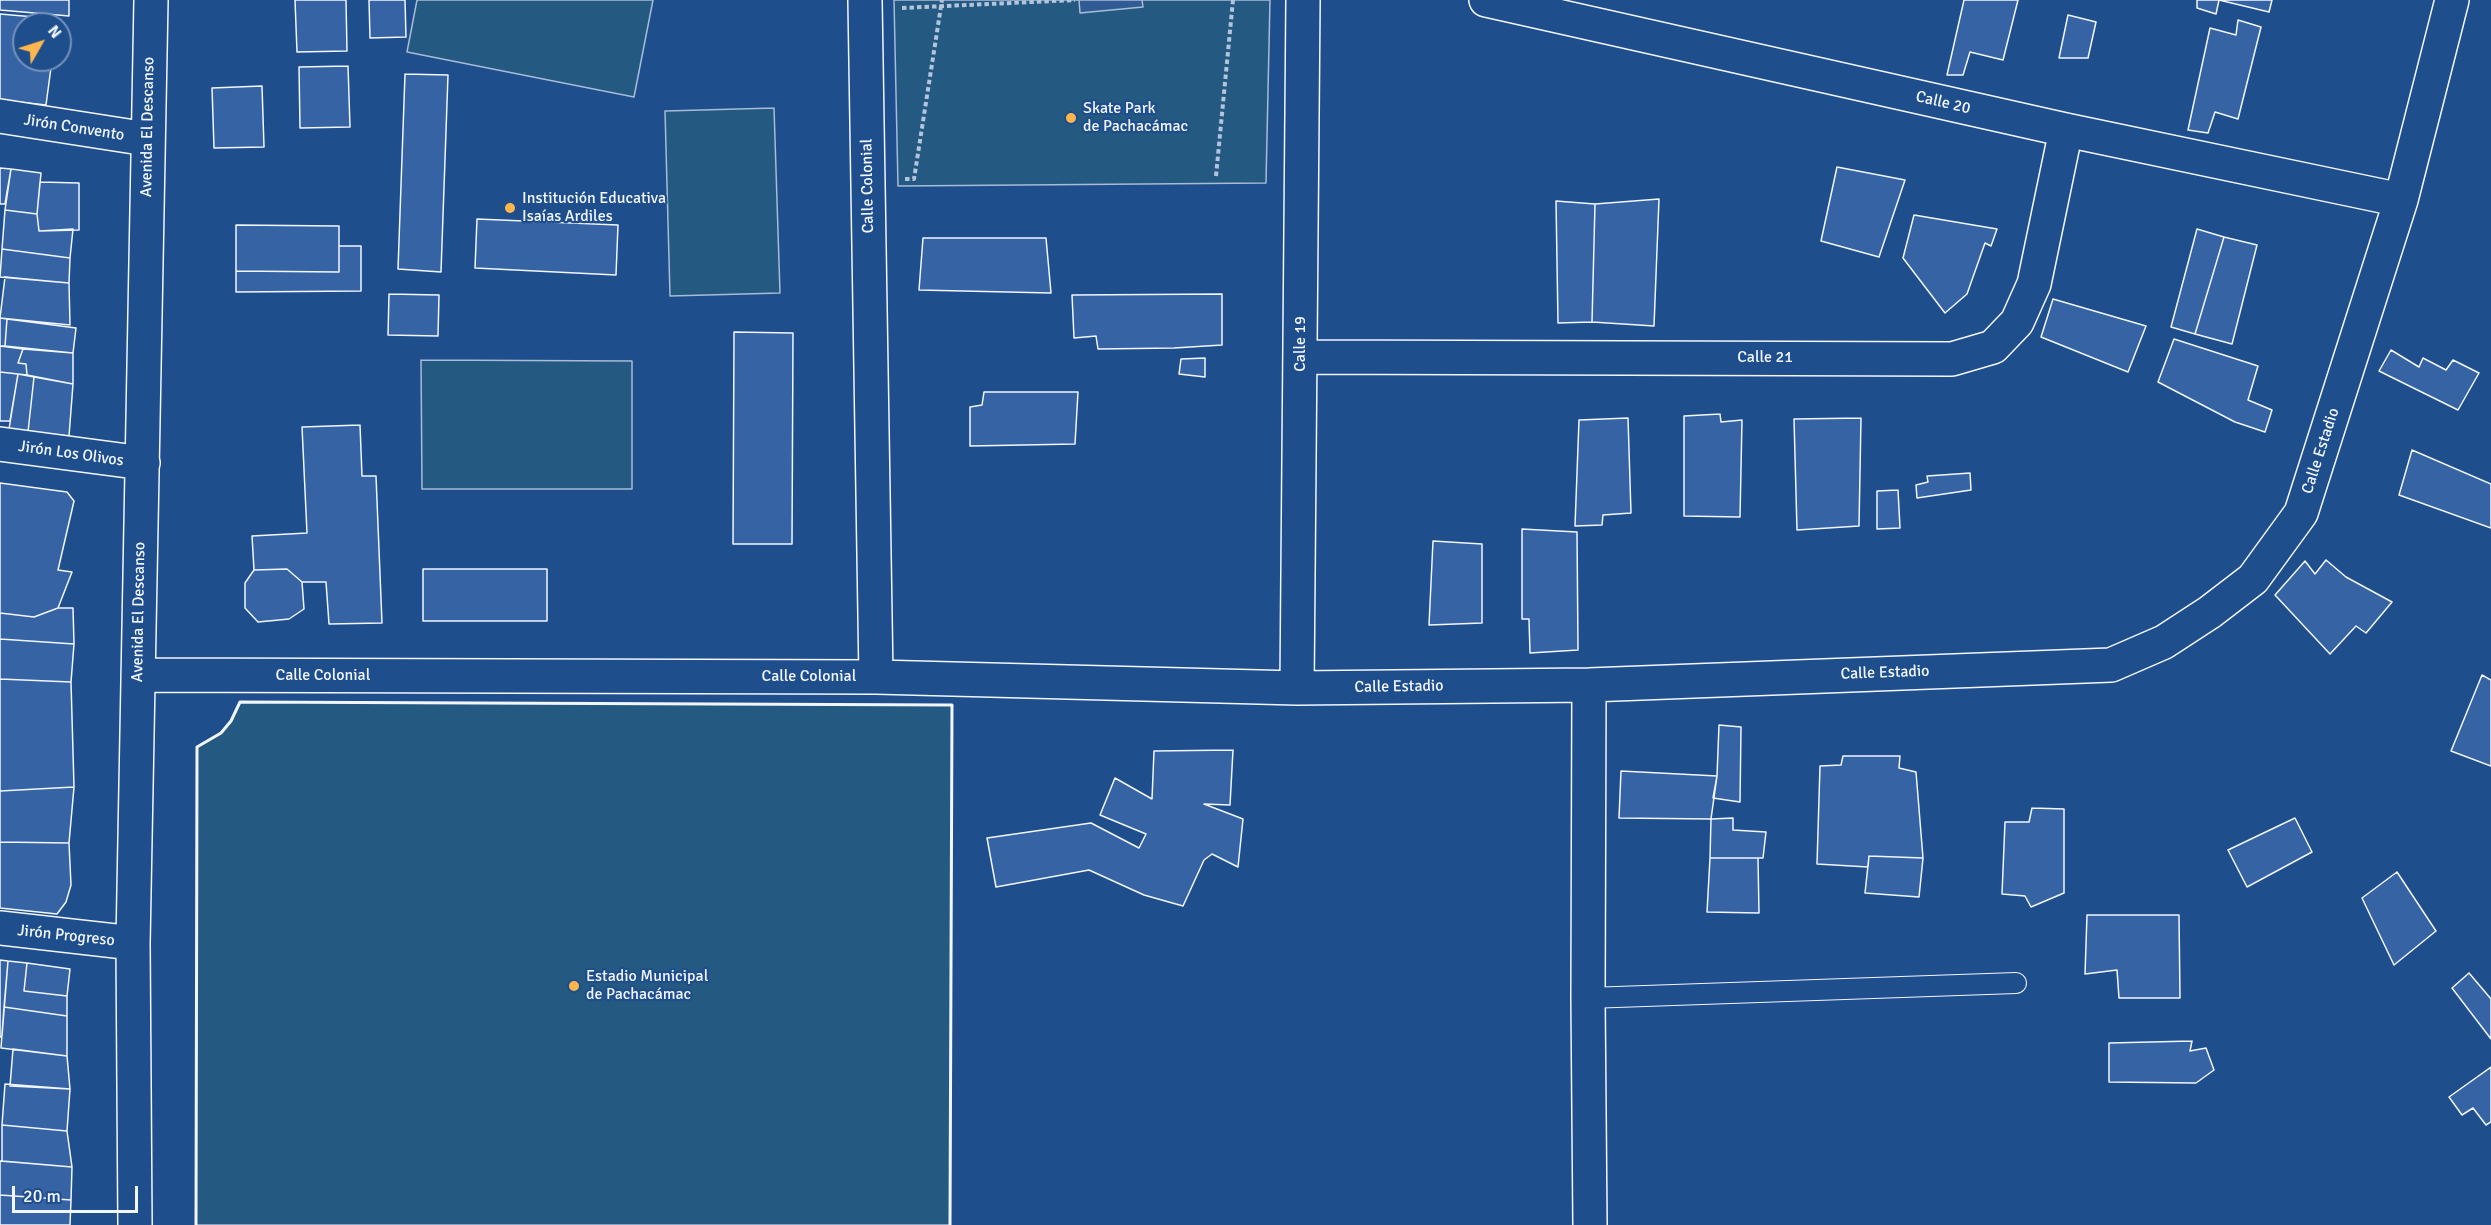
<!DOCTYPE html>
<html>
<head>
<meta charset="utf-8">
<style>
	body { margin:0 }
	#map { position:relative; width:2491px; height:1225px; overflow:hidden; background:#1f4e8c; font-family:Signika,sans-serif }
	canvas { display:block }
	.north { position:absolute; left:12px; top:12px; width:60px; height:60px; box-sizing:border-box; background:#1f4e8c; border:2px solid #7391ba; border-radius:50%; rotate:51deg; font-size:16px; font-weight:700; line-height:24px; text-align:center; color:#f2f6ff }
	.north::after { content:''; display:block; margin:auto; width:21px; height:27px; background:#ffb74d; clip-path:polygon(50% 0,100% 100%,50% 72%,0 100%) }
	.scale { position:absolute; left:12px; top:1186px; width:126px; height:27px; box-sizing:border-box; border:3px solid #f2f6ff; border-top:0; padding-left:8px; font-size:18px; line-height:21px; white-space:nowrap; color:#f2f6ff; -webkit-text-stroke:4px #1f4e8c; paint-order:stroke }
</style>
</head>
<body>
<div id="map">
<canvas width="2491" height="1225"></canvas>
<div class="north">N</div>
<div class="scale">20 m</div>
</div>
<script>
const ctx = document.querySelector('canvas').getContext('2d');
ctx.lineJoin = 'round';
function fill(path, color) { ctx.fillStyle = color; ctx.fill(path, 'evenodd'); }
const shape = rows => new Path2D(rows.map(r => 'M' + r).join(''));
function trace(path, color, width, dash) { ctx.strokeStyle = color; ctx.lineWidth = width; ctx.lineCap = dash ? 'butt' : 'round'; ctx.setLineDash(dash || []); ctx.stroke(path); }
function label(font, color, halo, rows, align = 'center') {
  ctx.font = font + ' Signika,sans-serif'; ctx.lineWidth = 4.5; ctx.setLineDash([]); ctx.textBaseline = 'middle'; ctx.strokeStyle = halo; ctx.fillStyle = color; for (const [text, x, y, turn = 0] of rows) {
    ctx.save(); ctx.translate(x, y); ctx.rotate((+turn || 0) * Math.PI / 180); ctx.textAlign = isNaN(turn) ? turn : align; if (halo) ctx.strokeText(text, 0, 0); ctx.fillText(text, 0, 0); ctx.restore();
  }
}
const green = shape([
	[417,0,653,0,634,97,407,52,417,0],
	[894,0,1270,0,1266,183,898,186,894,0],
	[774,108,780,293,670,296,665,111,774,108],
	[421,360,632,361,632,489,422,489,421,360],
	[240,702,952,705,950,1225,196,1225,197,747,221,733,231,721,240,702]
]);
fill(green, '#245a82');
trace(green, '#a8bbd7', 1.5);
const parking = shape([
	[1079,0,1142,0,1143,7,1080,13,1079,0]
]);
fill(parking, '#305b95');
trace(parking, '#a8bbd7', 1.5);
const building = shape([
	[0,0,69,0,69,16,0,10,0,0],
	[295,0,346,0,347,51,297,52,295,0],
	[369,0,405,0,406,37,370,38,369,0],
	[1964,0,2018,0,2003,60,1970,52,1963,75,1947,75,1964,0],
	[2197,0,2219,0,2216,14,2197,8,2197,0],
	[2219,0,2272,0,2269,12,2219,0],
	[0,14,58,19,57,24,24,24,24,60,52,60,46,105,0,100,0,14],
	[2068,15,2096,22,2088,58,2059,58,2068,15],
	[2238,20,2261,27,2238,119,2215,112,2208,133,2188,130,2210,28,2236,35,2238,20],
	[348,66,350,127,300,128,299,67,348,66],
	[405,74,448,75,441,272,398,269,405,74],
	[262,86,264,147,214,148,212,88,262,86],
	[1837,167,1905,180,1879,257,1821,241,1837,167],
	[0,168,11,169,5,204,0,204,0,168],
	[11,169,41,173,37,214,5,210,11,169],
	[40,182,79,183,79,230,39,231,37,214,40,182],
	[1659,199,1654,326,1592,322,1595,204,1659,199],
	[1556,201,1595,204,1592,322,1558,323,1556,201],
	[5,210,37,214,39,231,73,229,70,258,2,249,5,210],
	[1914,215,1997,229,1991,246,1985,243,1967,294,1945,313,1903,258,1914,215],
	[477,219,618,225,616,275,475,268,477,219],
	[236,225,339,226,339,272,236,271,236,225],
	[2197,229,2224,237,2195,334,2171,327,2197,229],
	[2224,237,2257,245,2232,344,2195,334,2224,237],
	[923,238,1046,238,1051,293,919,290,923,238],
	[339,246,361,246,361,291,236,292,236,271,339,272,339,246],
	[2,249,70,258,69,283,0,277,2,249],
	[5,277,69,283,70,325,0,318,5,277],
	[389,294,439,295,438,336,388,335,389,294],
	[1222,294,1222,345,1174,348,1098,349,1096,336,1074,338,1072,295,1222,294],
	[2053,299,2146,326,2128,372,2041,337,2053,299],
	[0,318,7,319,5,346,0,346,0,318],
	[7,319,76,328,73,353,5,346,7,319],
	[734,332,793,333,792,544,733,544,734,332],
	[2174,339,2258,366,2248,400,2272,410,2265,432,2235,422,2158,382,2174,339],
	[0,346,23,349,18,363,26,364,27,375,0,372,0,346],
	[23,349,73,353,73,384,27,375,26,364,18,363,23,349],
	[2391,350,2419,367,2423,358,2446,370,2453,360,2479,373,2458,410,2379,371,2391,350],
	[1205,358,1205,377,1179,374,1181,359,1205,358],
	[0,372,18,374,10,421,0,421,0,372],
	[18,374,34,377,28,432,9,429,18,374],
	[34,377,73,384,69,436,28,432,34,377],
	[984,392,1078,392,1075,444,970,446,970,407,982,405,984,392],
	[1720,414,1721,422,1742,420,1740,517,1684,516,1684,416,1720,414],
	[1628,418,1631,513,1603,515,1602,525,1575,526,1579,420,1628,418],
	[1861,418,1859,526,1797,530,1794,419,1861,418],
	[360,425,362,476,376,476,382,623,329,624,326,582,302,582,287,569,254,570,252,536,307,533,302,427,360,425],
	[2412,450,2491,484,2491,528,2399,495,2412,450],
	[1970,473,1971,490,1917,498,1916,485,1928,482,1927,476,1970,473],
	[0,483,67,492,74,501,58,570,72,572,58,608,34,617,0,613,0,483],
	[1898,490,1900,528,1877,529,1877,491,1898,490],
	[1522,529,1577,532,1578,650,1530,653,1529,619,1522,619,1522,529],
	[1433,541,1482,544,1482,623,1429,625,1433,541],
	[2326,560,2346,577,2392,602,2366,633,2356,626,2330,654,2275,595,2305,561,2315,574,2326,560],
	[287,569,302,582,304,609,289,619,258,622,245,608,245,583,254,570,287,569],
	[423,569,547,569,547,621,423,621,423,569],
	[58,608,73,608,74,644,0,639,0,613,34,617,58,608],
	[0,639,74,644,71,682,0,679,0,639],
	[2482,675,2491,680,2491,766,2451,751,2482,675],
	[0,679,71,682,74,787,0,791,0,679],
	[1719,725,1741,727,1740,802,1713,798,1717,776,1719,725],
	[1233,750,1230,805,1204,804,1243,819,1238,867,1212,854,1204,860,1183,906,1144,895,1089,870,996,887,987,838,1091,823,1139,848,1146,834,1100,815,1115,778,1152,799,1154,751,1233,750],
	[1843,756,1900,756,1899,768,1916,772,1923,858,1869,856,1868,867,1817,864,1820,766,1841,765,1843,756],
	[1621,771,1717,776,1711,819,1619,818,1621,771],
	[74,787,69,843,0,842,0,791,74,787],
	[2032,808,2064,809,2064,893,2031,907,2025,896,2002,894,2005,822,2029,822,2032,808],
	[1733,818,1733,830,1766,832,1763,858,1710,858,1711,819,1733,818],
	[2295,818,2312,852,2247,887,2228,850,2295,818],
	[0,842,69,843,71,885,66,902,57,914,0,908,0,842],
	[1869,856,1923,858,1919,897,1865,893,1869,856],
	[1710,858,1758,858,1759,913,1707,912,1710,858],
	[2397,872,2436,931,2394,965,2362,898,2397,872],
	[2087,915,2179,915,2180,998,2119,998,2117,970,2085,974,2087,915],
	[0,960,8,961,2,1036,0,1037,0,960],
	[8,961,27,963,24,991,67,996,67,1016,4,1007,8,961],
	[27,963,70,969,67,996,24,991,27,963],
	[2469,973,2491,999,2491,1039,2452,988,2469,973],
	[4,1007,67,1016,67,1056,1,1048,4,1007],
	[2192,1041,2190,1051,2206,1048,2214,1070,2196,1083,2109,1082,2109,1043,2192,1041],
	[13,1049,67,1056,70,1089,10,1086,13,1049],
	[2491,1067,2491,1122,2486,1125,2473,1108,2462,1115,2449,1097,2491,1067],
	[5,1084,70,1089,67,1131,2,1125,5,1084],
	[2,1125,67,1131,72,1167,2,1161,2,1125],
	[0,1161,72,1167,71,1200,0,1195,0,1161],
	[0,1195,71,1200,70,1225,0,1225,0,1195]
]);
fill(building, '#3563a3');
trace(building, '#f2f6ff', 1.5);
const service = shape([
	[1588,998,2016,983]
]);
const minor = shape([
	[865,0,876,677],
	[1486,0,2066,130,2401,200],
	[0,116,147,139],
	[1301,357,1952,359,1993,347,2017,322,2034,284,2066,130],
	[0,444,143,463],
	[138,675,876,677,1297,688,1589,685,2111,665,2164,642,2210,612,2253,579,2301,513,2401,200,2452,0],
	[1589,685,1588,998,1590,1225],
	[1297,688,1303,0],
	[0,928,133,943],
	[135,1225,133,943,151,0]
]);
trace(service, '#f2f6ff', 22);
trace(minor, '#f2f6ff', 36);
trace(shape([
	[902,8,1075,0],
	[1216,176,1233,0],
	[905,179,914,179,942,0]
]), '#b3c4dc', 4, [4.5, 3]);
trace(service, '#1f4e8c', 20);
trace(minor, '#1f4e8c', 33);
trace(shape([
	[196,1225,197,747,221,733,231,721,240,702,952,705,950,1225]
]), '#f2f6ff', 3);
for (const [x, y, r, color] of [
	[1071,118,6,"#ffb74d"],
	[510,208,6,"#ffb74d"],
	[574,986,6,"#ffb74d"]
]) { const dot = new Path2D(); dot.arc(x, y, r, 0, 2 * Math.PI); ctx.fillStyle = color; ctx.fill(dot); trace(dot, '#1f4e8c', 2); }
label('16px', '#f2f6ff', '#1f4e8c', [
	["Calle 20",1943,103,13],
	["Avenida El Descanso",148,127,-89],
	["Jirón Convento",74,128,9],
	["Calle Colonial",868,186,-91],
	["Calle 19",1301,344,-90],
	["Calle 21",1765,358],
	["Calle Estadio",2321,451,-72],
	["Jirón Los Olivos",71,454,8],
	["Avenida El Descanso",139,612,-89],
	["Calle Estadio",1885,673,-2],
	["Calle Colonial",323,676],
	["Calle Colonial",809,677],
	["Calle Estadio",1399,687,-1],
	["Jirón Progreso",66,936,6]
]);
label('16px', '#f2f6ff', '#1f4e8c', [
	["Skate Park",1083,109],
	["de Pachacámac",1083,127],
	["Institución Educativa",522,199],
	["Isaías Ardiles",522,217],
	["Estadio Municipal",586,977],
	["de Pachacámac",586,995]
], 'left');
</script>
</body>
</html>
